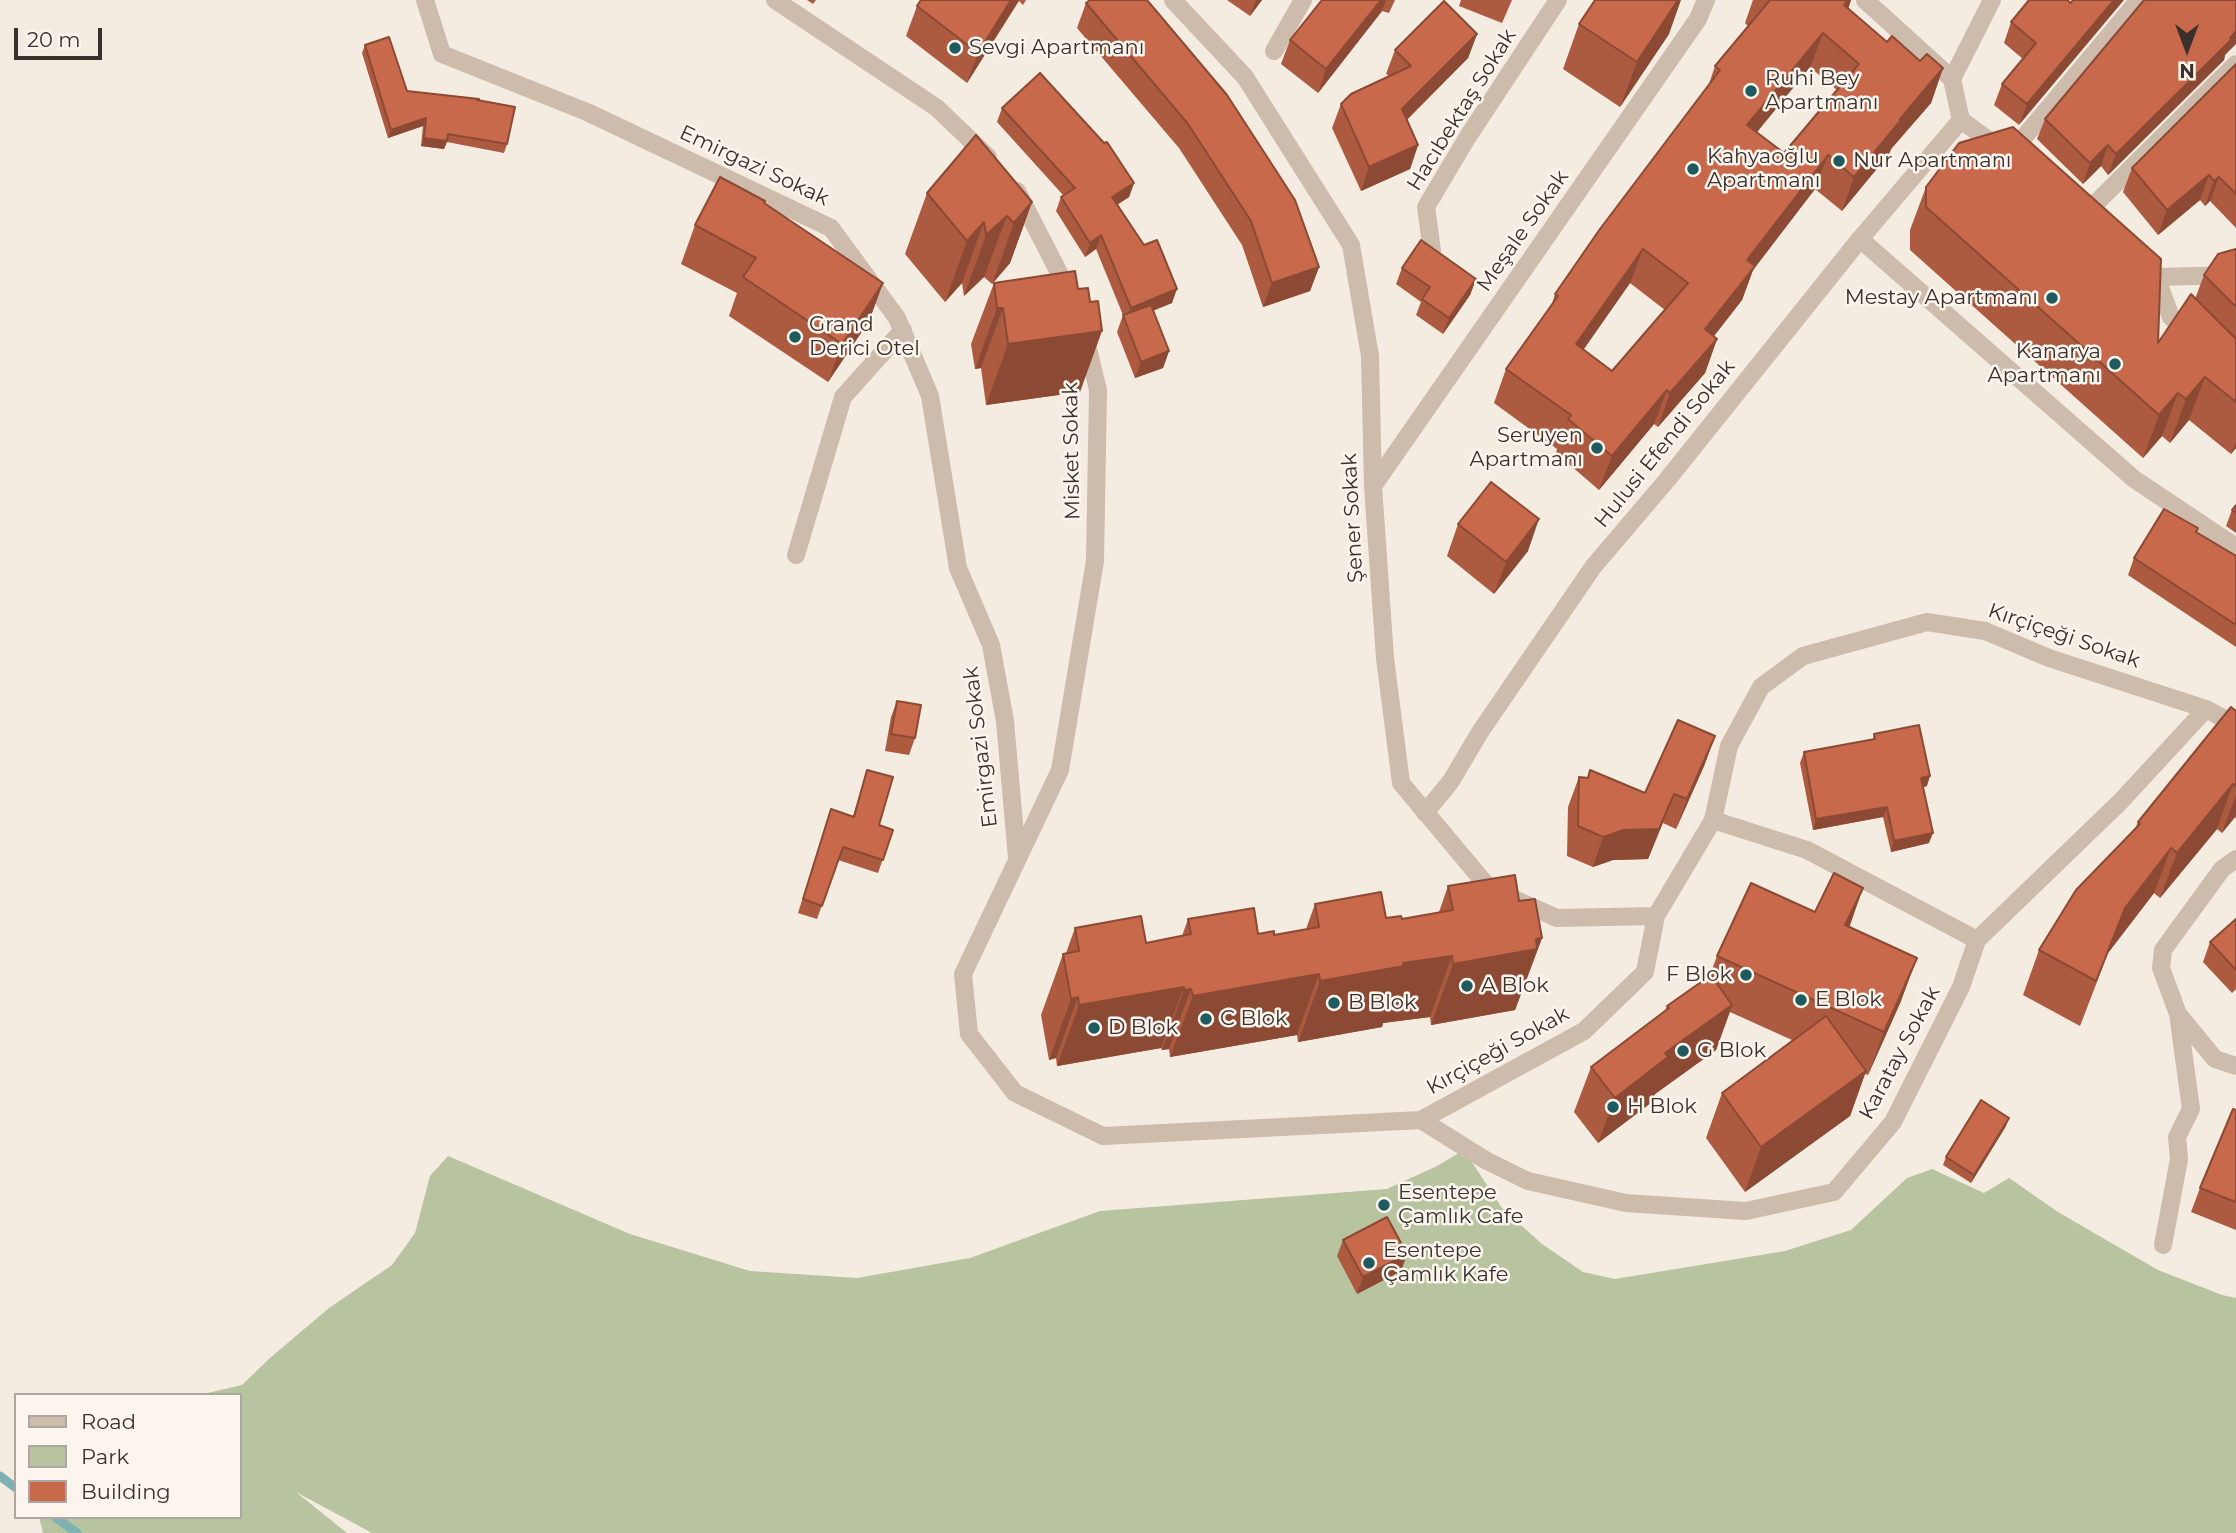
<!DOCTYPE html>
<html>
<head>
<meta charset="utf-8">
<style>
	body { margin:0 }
	#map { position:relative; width:2236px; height:1533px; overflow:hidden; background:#f4ebe1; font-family:Montserrat,sans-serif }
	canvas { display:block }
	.legend { position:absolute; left:14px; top:1393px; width:228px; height:126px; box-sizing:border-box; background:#fbf5ee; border:2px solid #aea6a0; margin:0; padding:9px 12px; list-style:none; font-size:21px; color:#3b302b }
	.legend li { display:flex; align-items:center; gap:14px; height:35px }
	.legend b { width:35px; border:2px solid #aea6a0 }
	.north { position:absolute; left:2152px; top:14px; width:70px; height:70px; -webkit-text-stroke:5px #fbf5ee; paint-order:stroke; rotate:180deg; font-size:19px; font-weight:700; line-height:28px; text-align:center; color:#3b302b }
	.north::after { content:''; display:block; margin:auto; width:24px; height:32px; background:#3b302b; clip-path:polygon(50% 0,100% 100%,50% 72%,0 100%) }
	.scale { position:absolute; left:14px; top:28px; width:88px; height:32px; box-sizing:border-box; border:4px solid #3b302b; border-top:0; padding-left:9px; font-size:21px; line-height:24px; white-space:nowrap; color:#3b302b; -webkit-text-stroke:5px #fbf5ee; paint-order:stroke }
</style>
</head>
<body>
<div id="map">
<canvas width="2236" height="1533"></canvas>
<ul class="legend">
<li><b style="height:9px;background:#cdbbac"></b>Road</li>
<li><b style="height:19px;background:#b8c4a0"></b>Park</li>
<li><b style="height:19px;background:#c8694b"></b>Building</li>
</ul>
<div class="north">N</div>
<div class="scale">20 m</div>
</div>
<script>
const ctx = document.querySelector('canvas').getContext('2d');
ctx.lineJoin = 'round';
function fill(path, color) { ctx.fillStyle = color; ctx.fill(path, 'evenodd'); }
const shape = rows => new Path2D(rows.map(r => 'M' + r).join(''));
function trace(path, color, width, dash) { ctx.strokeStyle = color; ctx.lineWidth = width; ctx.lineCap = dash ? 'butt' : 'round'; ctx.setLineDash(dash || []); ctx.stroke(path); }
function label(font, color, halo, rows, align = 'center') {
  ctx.font = font + ' Montserrat,sans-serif'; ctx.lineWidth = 5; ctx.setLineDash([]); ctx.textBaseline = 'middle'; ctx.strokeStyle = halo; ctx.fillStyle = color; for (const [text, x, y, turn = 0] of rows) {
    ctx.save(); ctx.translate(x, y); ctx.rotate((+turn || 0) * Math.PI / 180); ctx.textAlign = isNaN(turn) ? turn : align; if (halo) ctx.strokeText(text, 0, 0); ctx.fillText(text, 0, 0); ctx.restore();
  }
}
fill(shape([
	[1464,1150,1502,1208,1542,1244,1583,1272,1615,1279,1785,1251,1851,1230,1907,1178,1932,1169,1984,1193,2009,1178,2058,1212,2158,1270,2222,1295,2236,1298,2236,1533,372,1533,296,1492,347,1533,43,1533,39,1517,240,1517,240,1395,199,1395,242,1385,270,1358,329,1308,392,1265,415,1233,430,1176,448,1156,630,1234,750,1271,857,1278,970,1258,1100,1211,1387,1189,1437,1166]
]), '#b8c4a0');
trace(shape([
	[0,1476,16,1488],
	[55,1517,77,1533]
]), '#7fb0b2', 9);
trace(shape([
	[425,0,442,54,587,112,831,228,897,318,930,396,958,568,991,645,1005,721,1017,858],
	[775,0,937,108,988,157],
	[1173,0,1245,77,1351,245,1370,356,1373,486,1385,658,1401,783,1489,888,1557,918,1656,916],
	[1865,0,1952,79,1961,120,2002,150],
	[1274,51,1303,0],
	[1952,79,1992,0],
	[2009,155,2139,0],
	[1017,191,1070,294],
	[2085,214,2236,64],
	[1860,239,2134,479,2236,547],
	[1432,251,1426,207,1467,138,1558,0],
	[2142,266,2156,277,2236,275],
	[2156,277,2171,317,2189,335],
	[1086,340,1098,390,1095,561,1060,770,963,974,969,1034,1015,1093,1103,1136,1421,1120,1584,1031,1645,972,1656,916,1713,820,1729,746,1761,687,1803,656,1927,622,1985,631,2049,658,2206,709,2236,725],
	[1373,486,1698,19,1706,0],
	[796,555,843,397,903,330],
	[1425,813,1451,781,1480,732,1593,567,1667,480,1860,239,1961,120],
	[1713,820,1807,850,1977,940],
	[2236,859,2222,869,2163,950,2161,968,2178,1014,2215,1059,2236,1066],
	[1421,1120,1487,1161,1528,1181,1626,1203,1746,1211,1834,1192,1893,1122,1961,987,1977,940,2120,802,2206,709],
	[2163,1245,2179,1159,2177,1137,2191,1109,2178,1014]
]), '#cdbbac', 18);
fill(shape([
	[807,0,816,0,813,4],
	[921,0,1026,0,1023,5,1019,1,967,83,906,36,917,6],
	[1227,0,1262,0,1250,16],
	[1322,0,1395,0,1389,13,1382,11,1318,93,1281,64,1290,40],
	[1461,0,1512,0,1502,23,1459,6],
	[1753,0,1851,0,1848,9,1887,42,1920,61,1943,68,1931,103,1891,149,1889,154,1842,211,1815,189,1753,270,1742,300,1714,336,1717,339,1705,373,1658,427,1654,424,1599,490,1556,453,1557,449,1494,403,1506,369,1551,307,1555,294,1708,87,1715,66,1748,26,1745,23],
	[1810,67,1837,90,1784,153,1757,132],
	[1630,283,1665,310,1612,371,1583,350],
	[1086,3,1319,267,1310,291,1263,307,1242,245,1179,148,1077,28],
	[2071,3,2019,125,1994,105,2002,84,2023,59,2004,43,2011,22],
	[1579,24,1669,34,1620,107,1563,69],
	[1477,34,1468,58,1407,120,1418,145,1410,169,1361,191,1332,128,1341,104,1389,76,1386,74,1395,50],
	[365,45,407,91,478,100,507,144,504,153,447,142,444,149,421,146,423,126,388,138,362,53],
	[2225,55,2224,60,2108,175,2101,166,2083,184,2037,139,2045,119],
	[2236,64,2236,228,2210,201,2205,206,2200,200,2158,235,2123,192,2132,168],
	[1002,108,1134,183,1129,197,1117,205,1172,303,1153,310,1169,351,1163,368,1135,378,1117,332,1123,315,1096,249,1085,257,1056,211,1061,197,1063,195,997,122],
	[1926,187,2158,343,2195,299,2204,275,2236,249,2236,448,2231,454,2189,420,2170,443,2162,436,2143,458,1910,250,1910,230],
	[927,193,1032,202,1010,263,992,284,984,277,964,296,962,283,945,302,905,254],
	[764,203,883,283,869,321,828,382,729,316,737,293,681,264,695,225],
	[1402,268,1476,279,1470,295,1443,334,1416,315,1421,302,1396,284],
	[994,283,1080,392,986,405,981,368,975,369,971,344],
	[2236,505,2236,533,2226,526,2232,510],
	[1458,524,1528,551,1494,594,1447,556],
	[2196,533,2236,556,2236,647,2128,575,2134,558],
	[897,701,915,738,909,755,885,751,891,717],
	[2236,711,2236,819,2235,817,2222,833,2217,829,2160,898,2154,893,2108,953,2080,1026,2023,995,2039,950,2135,829,2138,822],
	[1874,734,1927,786,1923,787,1929,843,1891,852,1883,817,1813,830,1800,763,1804,752,1873,740],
	[1715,736,1704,766,1676,829,1663,823,1648,859,1613,860,1593,867,1567,856,1568,807,1579,777,1587,778,1590,770,1645,793],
	[867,770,879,825,893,830,878,873,838,860,817,919,798,913,831,809,853,816],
	[1448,886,1519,901,1542,938,1515,1010,1431,1025,1430,1017,1383,1023,1382,1027,1298,1042,1297,1035,1170,1057,1169,1049,1162,1050,1161,1048,1057,1066,1056,1058,1049,1060,1041,1015,1063,954,1066,953,1075,928,1146,943,1182,936,1188,919,1258,934,1274,935,1306,929,1315,904,1386,918,1402,919,1439,912],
	[2236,919,2236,989,2232,993,2203,962,2210,942],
	[1849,927,1901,1001,1868,1075,1865,1074,1850,1116,1745,1192,1706,1138,1722,1093,1792,1040,1730,1012,1716,1050,1655,1094,1652,1102,1598,1143,1574,1112,1591,1067,1665,1011,1667,1006,1710,975,1717,956],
	[2236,1110,2236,1230,2191,1212,2200,1188],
	[2006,1126,1971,1183,1943,1165,1946,1157],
	[1343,1240,1407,1254,1401,1271,1357,1294,1337,1256]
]), '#ac5a40');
fill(shape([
	[1011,0,1019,0,967,83,978,53],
	[1256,0,1262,0,1250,16],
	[1381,0,1386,0,1382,11,1318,93,1326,69],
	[1678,0,1681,0,1669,34,1620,107,1637,62],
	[1848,0,1851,0,1842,26,1844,5],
	[2114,0,2124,0,2019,125,2027,104],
	[2236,31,2236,44,2225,55,2224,60,2108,175,2116,154],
	[1823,33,1810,67,1735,159,1747,125],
	[1477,34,1468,58,1393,133,1402,109],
	[1943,68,1931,103,1891,149,1889,154,1842,211,1854,177,1900,119],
	[426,118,423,126,388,138,391,130],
	[424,138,447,141,444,149,421,146],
	[1418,145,1410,169,1361,191,1369,167],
	[2108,145,2101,166,2083,184,2090,163],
	[1828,155,1815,189,1753,270,1742,300,1693,363,1705,329,1747,260],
	[2209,175,2200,200,2158,235,2167,210],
	[2219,177,2210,201,2205,206,2214,181],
	[1134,183,1129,197,1107,211,1112,197],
	[1032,202,1010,263,992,284,1014,223],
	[1007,216,984,277,964,296,986,235],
	[984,222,962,283,945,302,967,241],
	[1101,235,1096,249,1085,257,1090,243],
	[1643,249,1630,283,1563,379,1576,344],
	[1319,267,1310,291,1263,307,1272,283],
	[1476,279,1470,295,1443,334,1449,318],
	[883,283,869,321,828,382,842,344],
	[1177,289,1172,303,1126,322,1131,308],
	[997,308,1003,308,981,368,975,369],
	[1102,331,1080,392,986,405,1008,344],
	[1717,339,1705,373,1658,427,1670,393],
	[1169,351,1163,368,1135,378,1141,362],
	[2205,377,2189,420,2170,443,2186,399],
	[1667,390,1654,424,1599,490,1612,456],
	[2178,393,2162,436,2143,458,2159,415],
	[2236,442,2236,448,2231,454],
	[1539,519,1528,551,1494,594,1506,562],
	[1715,736,1704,766,1676,829,1687,799],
	[1930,776,1927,786,1917,789,1921,778],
	[2233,784,2217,829,2160,898,2177,853],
	[1674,794,1648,859,1613,860,1593,867,1603,837,1624,830],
	[2236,795,2236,814,2235,817,2222,833],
	[1887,807,1883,817,1813,830,1816,819],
	[1933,833,1929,843,1891,852,1894,841],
	[2171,848,2154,893,2108,953,2080,1026,2125,908],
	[1863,888,1848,931,1845,925],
	[1542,938,1515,1010,1431,1025,1453,964],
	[1452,956,1430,1017,1383,1023,1382,1027,1298,1042,1320,981,1403,963],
	[1917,958,1901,1001,1868,1075,1884,1032],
	[1319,974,1297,1035,1170,1057,1193,996],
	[1184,987,1161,1048,1057,1066,1079,1005],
	[1191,989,1169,1049,1162,1050,1184,990],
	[1078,997,1056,1058,1049,1060,1071,999],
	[1732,1005,1716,1050,1655,1094,1652,1102,1598,1143,1615,1098,1665,1053],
	[1866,1071,1850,1116,1745,1192,1761,1147],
	[2009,1118,2006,1126,1971,1183,1974,1175],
	[1407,1254,1401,1271,1357,1294,1363,1277]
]), '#8c4a34');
const building = shape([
	[921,0,1011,0,978,53,917,6,921,0],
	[1090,0,1147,0,1227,95,1295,200,1319,267,1272,283,1251,221,1188,124,1086,3,1090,0],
	[1322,0,1381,0,1326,69,1290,40,1322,0],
	[1595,0,1678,0,1637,62,1579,24,1595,0],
	[1770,0,1848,0,1844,5,1887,42,1892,36,1920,61,1927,54,1943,68,1900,119,1901,120,1854,177,1828,155,1747,260,1755,266,1705,329,1717,339,1670,393,1667,390,1612,456,1568,419,1571,415,1506,369,1558,296,1555,294,1600,229,1720,70,1715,66,1770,0],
	[1823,33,1859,64,1784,153,1747,125,1823,33],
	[1643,249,1688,283,1612,371,1576,344,1643,249],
	[2029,0,2067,0,2071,3,2073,0,2114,0,2027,104,2002,84,2036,43,2011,22,2029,0],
	[2144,0,2236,0,2236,31,2230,38,2231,40,2116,154,2108,145,2090,163,2045,119,2144,0],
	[1444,1,1477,34,1402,109,1418,145,1369,167,1341,104,1351,94,1411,66,1395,50,1444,1],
	[389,37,407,91,479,99,477,100,515,107,507,144,448,134,447,141,424,138,426,118,391,130,365,45,389,37],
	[2236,64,2236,194,2219,177,2214,181,2209,175,2167,210,2132,168,2236,64],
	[1040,73,1104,143,1107,142,1134,183,1112,197,1144,245,1157,240,1177,289,1131,308,1101,235,1090,243,1061,197,1075,188,1002,108,1040,73],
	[2013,127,2161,259,2158,343,2191,294,2236,339,2236,402,2205,377,2186,399,2178,393,2159,415,1926,207,1926,187,1959,143,2013,127],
	[976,135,1032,202,1014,223,1007,216,986,235,984,222,967,241,927,193,976,135],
	[720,177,765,201,764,203,883,283,842,344,743,277,756,258,695,225,720,177],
	[1421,240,1476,279,1449,318,1422,299,1430,287,1402,268,1421,240],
	[2236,249,2236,307,2204,275,2218,254,2236,249],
	[1075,271,1078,289,1088,288,1090,302,1098,301,1102,331,1008,344,1003,308,997,308,994,283,1075,271],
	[1151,305,1169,351,1141,362,1123,315,1151,305],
	[1491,482,1539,519,1506,562,1458,524,1491,482],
	[2236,505,2236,513,2232,510,2236,505],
	[2164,509,2198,528,2196,532,2236,556,2236,625,2134,558,2164,509],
	[897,701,921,705,915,738,891,734,897,701],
	[2231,707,2236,711,2236,786,2233,784,2177,853,2171,848,2125,908,2096,981,2039,950,2076,890,2140,824,2138,822,2231,707],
	[1678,720,1715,736,1687,799,1674,794,1659,829,1624,830,1603,837,1578,826,1579,777,1588,778,1590,770,1645,793,1678,720],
	[1919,725,1930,776,1921,778,1933,833,1894,841,1887,807,1816,819,1804,752,1875,739,1874,734,1919,725],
	[867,770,893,777,879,825,893,830,883,860,843,847,822,906,803,899,831,809,854,817,867,770],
	[1834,873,1863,888,1845,925,1917,958,1884,1032,1717,956,1751,883,1815,912,1834,873],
	[1515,875,1519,901,1535,899,1542,938,1536,939,1537,949,1453,964,1452,956,1403,963,1404,966,1320,981,1319,974,1193,996,1191,989,1184,990,1184,987,1079,1005,1078,997,1071,999,1063,954,1079,951,1075,928,1141,916,1146,943,1191,934,1188,919,1254,908,1258,934,1274,931,1274,935,1319,927,1315,904,1381,892,1386,918,1401,916,1402,919,1453,910,1448,886,1515,875],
	[2236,919,2236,970,2210,942,2236,919],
	[1711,975,1732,1005,1665,1053,1668,1057,1615,1098,1591,1067,1669,1008,1667,1006,1711,975],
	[1826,1016,1866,1071,1761,1147,1722,1093,1826,1016],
	[1981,1100,2009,1118,1974,1175,1946,1157,1981,1100],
	[2233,1109,2236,1110,2236,1202,2200,1188,2233,1109],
	[1387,1217,1407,1254,1363,1277,1343,1240,1387,1217]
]);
fill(building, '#c8694b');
trace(building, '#8c4a34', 2);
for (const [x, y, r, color] of [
	[955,48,7,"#1f5a5e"],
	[1751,91,7,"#1f5a5e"],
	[1839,161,7,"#1f5a5e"],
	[1693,169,7,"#1f5a5e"],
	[2052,298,7,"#1f5a5e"],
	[795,337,7,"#1f5a5e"],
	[2115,364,7,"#1f5a5e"],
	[1597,448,7,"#1f5a5e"],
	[1746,975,7,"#1f5a5e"],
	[1467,986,7,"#1f5a5e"],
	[1801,1000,7,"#1f5a5e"],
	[1334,1003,7,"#1f5a5e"],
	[1206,1019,7,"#1f5a5e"],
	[1094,1028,7,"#1f5a5e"],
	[1683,1051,7,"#1f5a5e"],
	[1613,1107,7,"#1f5a5e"],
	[1384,1205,7,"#1f5a5e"],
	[1369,1263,7,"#1f5a5e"]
]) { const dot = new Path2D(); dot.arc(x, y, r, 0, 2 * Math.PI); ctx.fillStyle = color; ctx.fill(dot); trace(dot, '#fbf5ee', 2.5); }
label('21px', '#3b302b', '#fbf5ee', [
	["Sevgi Apartmanı",969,48],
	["Ruhi Bey",1765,79],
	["Apartmanı",1765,103],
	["Kahyaoğlu",1707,157],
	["Apartmanı",1707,181],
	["Nur Apartmanı",1853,161],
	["Mestay Apartmanı",2038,298,"right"],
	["Grand",809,325],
	["Derici Otel",809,349],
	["Kanarya",2101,352,"right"],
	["Apartmanı",2101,376,"right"],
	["Seruyen",1583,436,"right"],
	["Apartmanı",1583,460,"right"],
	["F Blok",1732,975,"right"],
	["A Blok",1481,986],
	["E Blok",1815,1000],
	["B Blok",1348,1003],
	["C Blok",1220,1019],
	["D Blok",1108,1028],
	["G Blok",1697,1051],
	["H Blok",1627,1107],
	["Esentepe",1398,1193],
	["Çamlık Cafe",1398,1217],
	["Esentepe",1383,1251],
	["Çamlık Kafe",1383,1275]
], 'left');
label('21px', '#3b302b', '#fbf5ee', [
	["Hacıbektaş Sokak",1462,110,-58],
	["Emirgazi Sokak",754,166,25],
	["Meşale Sokak",1523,231,-55],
	["Hulusi Efendi Sokak",1665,444,-51],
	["Misket Sokak",1072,451,-91],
	["Şener Sokak",1353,518,-93],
	["Kırçiçeği Sokak",2064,636,19],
	["Emirgazi Sokak",981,747,-97],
	["Kırçiçeği Sokak",1498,1051,-29],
	["Karatay Sokak",1900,1053,-62]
]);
</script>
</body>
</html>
